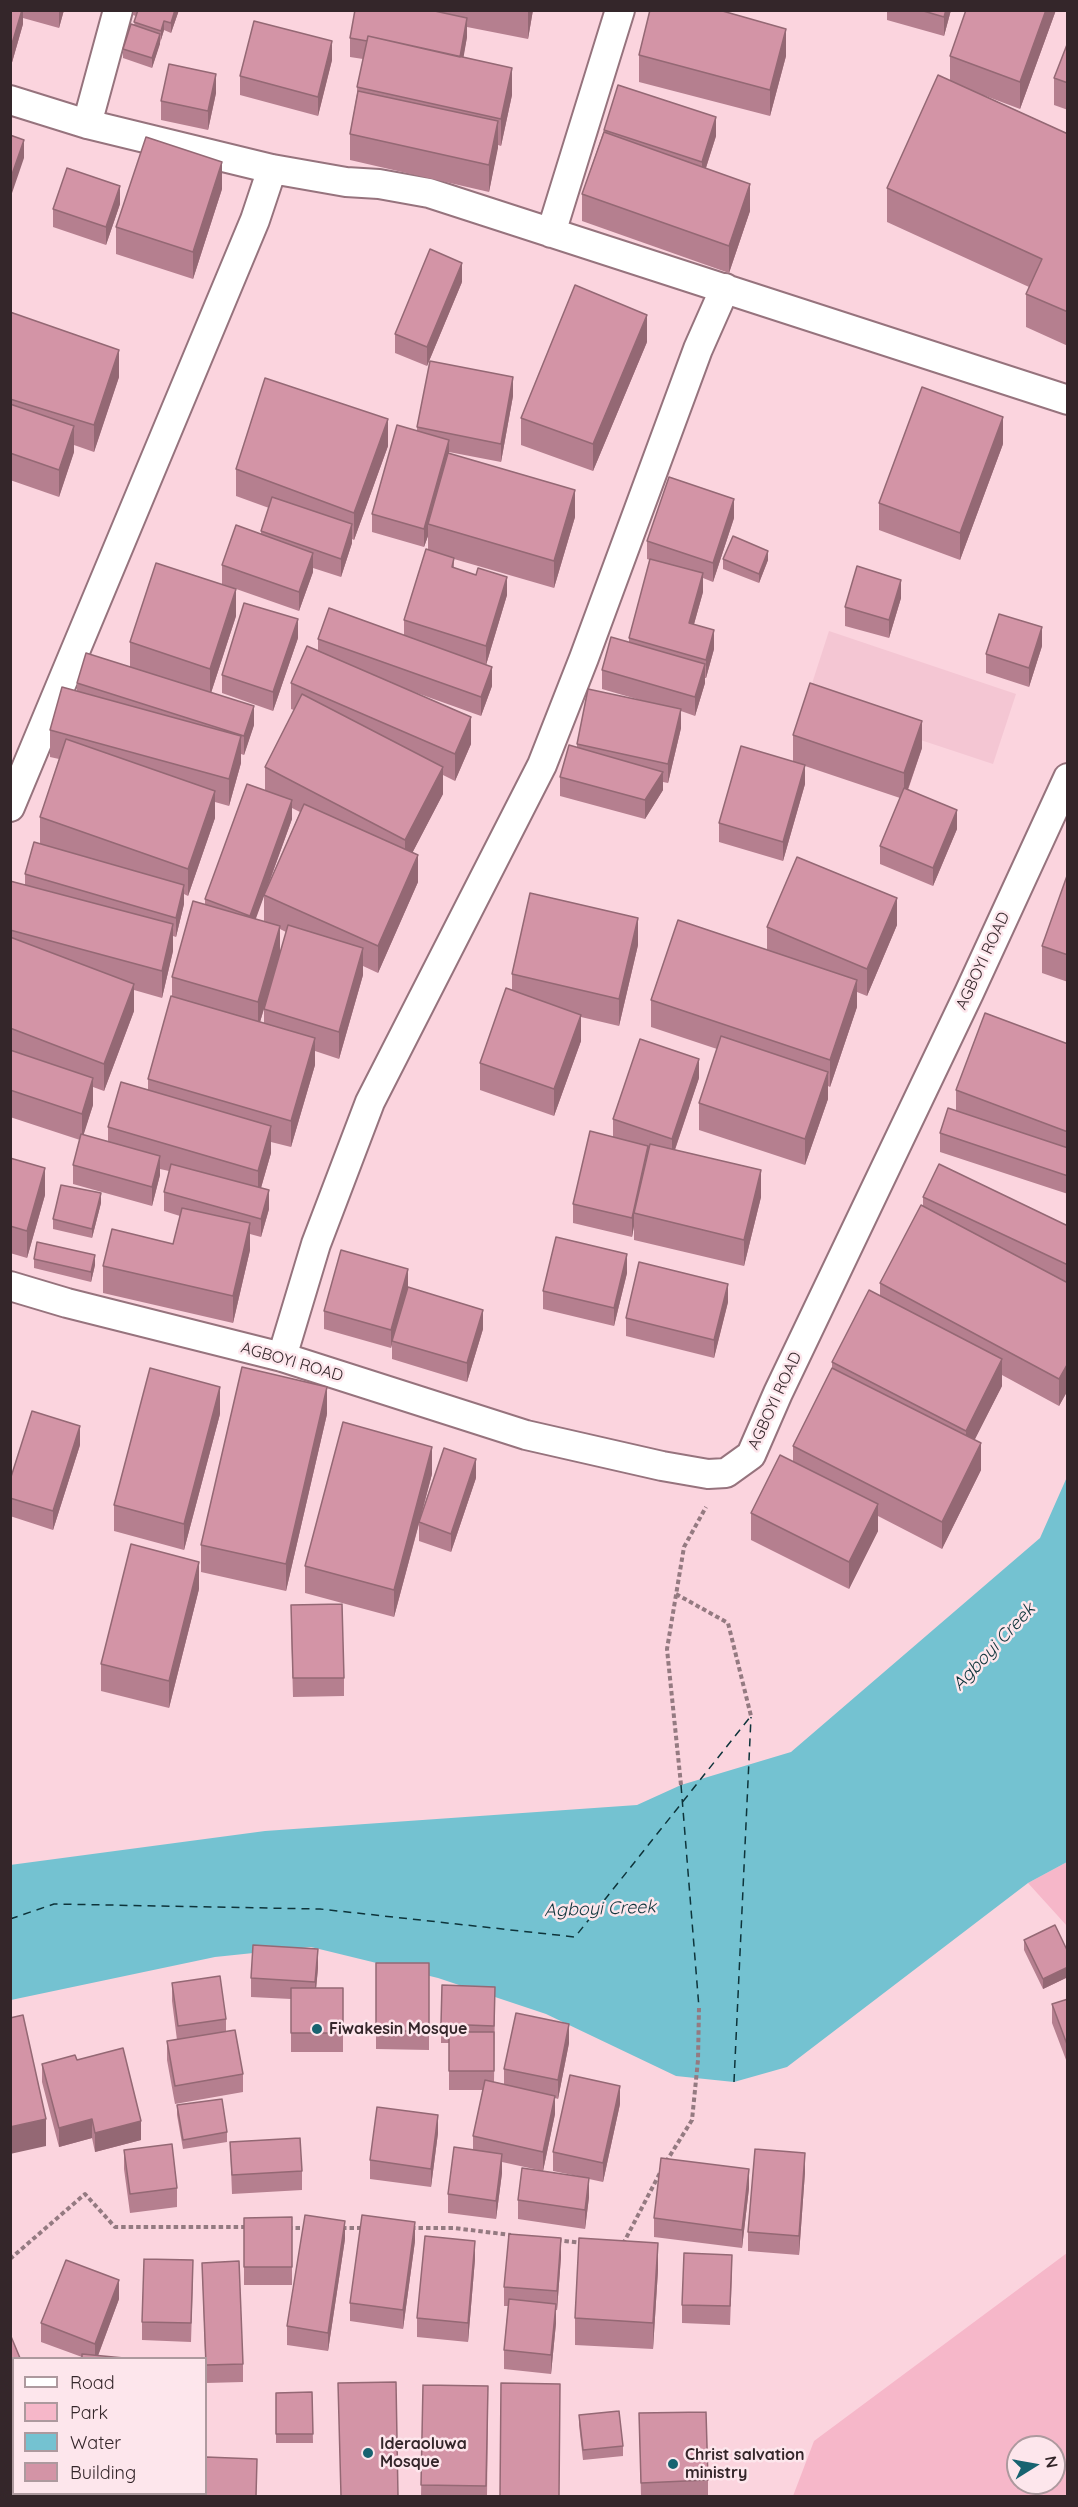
<!DOCTYPE html>
<html>
<head>
<meta charset="utf-8">
<style>
	body { margin:0 }
	#map { position:relative; width:1078px; height:2507px; overflow:hidden; background:#fbd4de; font-family:Quicksand,sans-serif }
	canvas { display:block }
	.frame { position:absolute; inset:0; border:12px solid #34262a; pointer-events:none }
	.legend { position:absolute; left:12px; top:2357px; width:195px; height:138px; box-sizing:border-box; background:#fde6ec; border:2px solid #ad999e; margin:0; padding:8px 10px; list-style:none; font-size:18px; color:#34262a }
	.legend li { display:flex; align-items:center; gap:12px; height:30px }
	.legend b { width:30px; border:2px solid #ad999e }
	.north { position:absolute; left:1006px; top:2435px; width:60px; height:60px; box-sizing:border-box; background:#fde6ec; border:2px solid #ad999e; border-radius:50%; rotate:79deg; font-size:16px; font-weight:700; line-height:24px; text-align:center; color:#34262a }
	.north::after { content:''; display:block; margin:auto; width:21px; height:27px; background:#186370; clip-path:polygon(50% 0,100% 100%,50% 72%,0 100%) }
</style>
</head>
<body>
<div id="map">
<canvas width="1078" height="2507"></canvas>
<div class="frame"></div>
<ul class="legend">
<li><b style="height:8px;background:#fff"></b>Road</li>
<li><b style="height:16px;background:#f6b7c9"></b>Park</li>
<li><b style="height:16px;background:#74c2d1"></b>Water</li>
<li><b style="height:16px;background:#d394a6"></b>Building</li>
</ul>
<div class="north">N</div>
</div>
<script>
const ctx = document.querySelector('canvas').getContext('2d');
ctx.lineJoin = 'round';
function fill(path, color) { ctx.fillStyle = color; ctx.fill(path, 'evenodd'); }
const shape = rows => new Path2D(rows.map(r => 'M' + r).join(''));
function trace(path, color, width, dash) { ctx.strokeStyle = color; ctx.lineWidth = width; ctx.lineCap = dash ? 'butt' : 'round'; ctx.setLineDash(dash || []); ctx.stroke(path); }
function label(font, color, halo, rows, align = 'center') {
  ctx.font = font + ' Quicksand,sans-serif'; ctx.lineWidth = 5; ctx.setLineDash([]); ctx.textBaseline = 'middle'; ctx.strokeStyle = halo; ctx.fillStyle = color; for (const [text, x, y, turn = 0] of rows) {
    ctx.save(); ctx.translate(x, y); ctx.rotate((+turn || 0) * Math.PI / 180); ctx.textAlign = isNaN(turn) ? turn : align; if (halo) ctx.strokeText(text, 0, 0); ctx.fillText(text, 0, 0); ctx.restore();
  }
}
fill(shape([
	[829,631,1016,694,993,764,806,702]
]), '#f4c6d3');
fill(shape([
	[1067,1862,1067,1926,1028,1883],
	[1067,2253,1067,2496,793,2496,814,2441],
	[1018,2447,1054,2447,1054,2483,1018,2483]
]), '#f6b7c9');
fill(shape([
	[1067,1477,1067,1862,1028,1883,787,2067,734,2082,676,2076,546,2014,438,1978,311,1947,215,1957,11,2000,10,1865,265,1831,637,1805,681,1785,791,1752,1040,1538]
]), '#74c2d1');
trace(shape([
	[681,1785,699,2008],
	[10,1919,54,1904,320,1909,575,1937,751,1716],
	[734,2082,751,1717]
]), '#0e343b', 1.5, [8, 6]);
const minor = shape([
	[10,100,87,124,272,169,346,182,379,184,429,193,1068,400],
	[87,124,118,10],
	[551,233,620,10],
	[10,807,255,220,272,169],
	[10,1286,67,1303,282,1357,526,1435,662,1466,708,1474,726,1473,751,1455,778,1393,969,993,1068,778],
	[282,1357,316,1244,370,1102,542,765,584,658,698,349,725,288]
]);
trace(minor, '#96737d', 32);
trace(shape([
	[676,1594,728,1623,751,1716],
	[681,1785,667,1649,684,1547,706,1507],
	[666,2162,692,2120,698,2060,699,2008],
	[288,2228,307,2228],
	[342,2228,364,2228],
	[411,2228,454,2228,511,2235],
	[557,2240,582,2243],
	[623,2244,661,2171],
	[10,2259,85,2194,115,2227,247,2227]
]), '#947a81', 4, [4.5, 3]);
trace(minor, '#fff', 28);
fill(shape([
	[10,10,64,10,59,28,23,18,23,24,11,66],
	[133,10,179,10,171,33,164,30,152,68,123,58,123,49,134,25,136,16,133,15],
	[355,10,533,10,528,39,467,27,467,37,463,57,512,95,501,146,498,145,489,192,350,160,350,134,357,94,357,87,363,59,350,57,350,38],
	[887,10,951,10,944,36,887,20],
	[966,10,1056,10,1020,109,983,95,1068,134,1068,346,1026,327,1026,294,1029,287,887,222,887,188,950,80,950,56],
	[1068,42,1068,110,1054,105,1054,78],
	[639,55,786,56,770,116,639,82],
	[332,60,318,116,240,95,240,76],
	[216,93,208,130,161,120,161,101],
	[604,130,716,136,706,168,750,211,729,273,582,221,582,194],
	[222,189,193,279,116,254,116,227],
	[120,204,106,245,53,227,53,209],
	[462,282,427,366,395,353,395,334],
	[10,312,119,377,94,452,74,445,74,452,59,497,10,480],
	[647,342,593,471,521,445,521,418],
	[513,396,501,462,449,452,449,454,575,517,554,588,454,559,454,568,507,595,486,665,492,686,481,716,400,687,471,744,455,781,443,775,443,794,412,853,418,882,378,973,363,966,363,975,339,1059,315,1051,315,1065,291,1147,271,1142,271,1153,261,1188,269,1209,261,1237,250,1234,250,1250,233,1323,103,1293,103,1266,173,1244,180,1216,164,1211,164,1192,169,1171,160,1169,160,1175,152,1206,73,1184,73,1165,80,1140,10,1117,10,881,25,885,25,874,40,843,40,817,59,759,50,757,50,730,77,691,77,683,130,667,130,642,236,616,211,693,254,725,244,755,241,754,241,763,229,806,215,802,215,818,188,896,184,894,184,904,176,937,173,936,173,951,162,998,134,990,134,1011,104,1091,93,1087,93,1105,83,1135,108,1142,108,1127,148,1090,148,1079,172,997,172,977,205,905,205,899,265,791,265,767,294,710,291,709,291,683,318,651,318,639,404,635,404,620,428,549,428,536,424,547,372,532,372,514,417,431,417,427],
	[292,808,300,812,265,894,292,819],
	[264,895,264,922,255,919],
	[280,929,286,932,280,953],
	[264,1009,264,1023,260,1022],
	[1003,444,960,560,879,530,879,503],
	[388,446,354,540,352,539,352,543,341,577,313,568,313,572,299,611,222,584,222,565,261,534,261,531,269,508,236,496,236,469],
	[734,518,713,582,703,578,703,592,694,624,714,649,706,678,705,678,705,683,695,716,681,711,681,728,668,783,663,782,663,790,645,819,560,796,560,777,577,747,577,744,647,702,602,689,602,670,629,642,629,638,650,560,647,559,647,541],
	[723,559,768,560,759,583,723,569],
	[901,598,889,638,845,626,845,607],
	[298,638,273,711,222,693,222,675],
	[1042,646,1029,687,986,673,986,654],
	[793,735,922,748,908,790,957,829,933,886,880,864,880,846,900,798,805,766,805,784,783,861,719,842,719,823,793,762],
	[1068,873,1068,982,1042,973,1042,946],
	[897,925,867,996,857,992,857,1007,830,1087,828,1086,828,1099,805,1165,699,1130,699,1103,717,1049,651,1027,651,1000,767,950,767,927],
	[638,945,619,1026,581,1017,581,1041,554,1116,480,1090,480,1063,512,990,512,974],
	[1068,1044,1068,1194,940,1152,940,1133,956,1111,956,1090],
	[699,1078,675,1150,761,1197,744,1266,634,1240,634,1226,632,1237,573,1223,573,1204,613,1137,613,1119],
	[10,1158,45,1195,27,1258,10,1253],
	[923,1197,1068,1226,1068,1390,1059,1406,1002,1375,1002,1386,974,1440,981,1470,942,1549,878,1516,878,1531,849,1589,751,1540,751,1513,793,1461,793,1446,832,1368,832,1362,880,1296,880,1283,923,1206],
	[101,1203,92,1238,53,1229,53,1219],
	[34,1259,95,1265,91,1282,34,1268],
	[627,1273,614,1326,543,1309,543,1291],
	[408,1287,483,1329,467,1382,392,1359,392,1345,391,1348,324,1329,324,1311],
	[728,1302,714,1358,626,1336,626,1318],
	[220,1414,184,1550,114,1531,114,1505],
	[327,1414,286,1591,201,1572,201,1545],
	[80,1445,53,1530,10,1516,10,1480],
	[432,1474,421,1516,476,1478,451,1552,419,1541,419,1524,394,1617,305,1593,305,1566],
	[199,1589,169,1708,101,1691,101,1664],
	[291,1624,344,1678,344,1696,293,1697],
	[1024,1940,1068,1952,1068,1977,1043,1989,1024,1950],
	[376,1963,429,1963,429,2050,376,2049],
	[318,1968,316,1988,343,1988,343,2052,291,2052,291,1999,251,1997,251,1978],
	[172,1983,226,2019,226,2031,243,2074,243,2092,175,2104,167,2060,167,2041,177,2040,172,2001],
	[1068,1999,1068,2065,1052,2023,1052,2004],
	[495,2006,494,2082,504,2084,504,2069,569,2043,558,2099,555,2098,555,2114,543,2171,502,2162,502,2173,496,2219,448,2213,448,2194,473,2150,473,2136,483,2090,449,2090,449,2043,441,2043,441,2024],
	[77,2060,141,2140,95,2152,92,2138,59,2147,42,2082,42,2064],
	[620,2104,603,2182,589,2179,589,2197,585,2229,518,2219,518,2200,582,2177,553,2171,553,2152],
	[177,2105,227,2132,227,2142,183,2149,177,2115],
	[438,2133,431,2187,370,2179,370,2160],
	[230,2142,302,2171,302,2190,232,2194],
	[124,2150,177,2188,177,2207,130,2213,124,2169],
	[805,2172,799,2255,748,2251,748,2232],
	[749,2188,742,2248,654,2237,654,2218],
	[292,2217,292,2285,244,2285,244,2218],
	[345,2239,328,2351,287,2345,287,2326],
	[415,2241,403,2329,350,2321,350,2303],
	[561,2257,557,2310,556,2310,556,2323,551,2374,504,2369,504,2350,508,2306,504,2306,504,2287],
	[475,2259,468,2342,417,2337,417,2318],
	[202,2263,243,2364,243,2382,206,2383],
	[658,2270,653,2349,575,2345,575,2318],
	[732,2273,730,2325,682,2323,682,2305],
	[193,2279,191,2342,142,2340,142,2322],
	[119,2299,98,2356,82,2357,41,2342,41,2323],
	[423,2385,488,2413,487,2496,421,2496],
	[312,2392,313,2443,276,2443,276,2393],
	[639,2413,708,2480,708,2496,641,2496],
	[579,2415,623,2446,623,2456,583,2460,579,2425]
]), '#b57f8f');
fill(shape([
	[22,10,23,10,23,24,11,66,11,47],
	[59,10,64,10,59,28],
	[175,10,179,10,171,33,171,23],
	[528,10,533,10,528,39],
	[946,10,951,10,944,36,944,17],
	[1046,10,1056,10,1020,109,1020,82],
	[467,18,467,37,460,78,460,59],
	[164,21,164,30,161,40,161,31],
	[786,29,786,56,770,116,770,90],
	[160,34,160,44,152,68,152,58],
	[332,41,332,60,318,116,318,97],
	[512,68,512,95,501,146,501,119],
	[216,74,216,93,208,130,208,111],
	[716,117,716,136,702,180,702,162],
	[498,121,498,148,489,192,489,165],
	[24,140,24,158,10,199,10,180],
	[222,162,222,189,193,279,193,252],
	[750,184,750,211,729,273,729,246],
	[120,186,120,204,106,245,106,227],
	[462,263,462,282,427,366,427,347],
	[647,315,647,342,593,471,593,444],
	[119,350,119,377,94,452,94,425],
	[513,377,513,396,501,462,501,444],
	[1003,417,1003,444,960,560,960,533],
	[388,419,388,446,354,540,354,513],
	[74,426,74,452,59,497,59,470],
	[449,440,449,459,428,524,428,536,424,547,424,529],
	[575,490,575,517,554,588,554,561],
	[734,499,734,518,713,582,713,563],
	[352,524,352,543,341,577,341,559],
	[768,551,768,560,759,583,759,574],
	[313,553,313,572,299,611,299,592],
	[703,573,703,592,689,642,689,623],
	[507,577,507,595,486,665,486,646],
	[901,580,901,598,889,638,889,620],
	[236,589,236,616,210,696,210,669],
	[298,619,298,638,273,711,273,692],
	[1042,627,1042,646,1029,687,1029,668],
	[714,630,714,649,706,678,706,660],
	[705,664,705,683,695,716,695,697],
	[492,667,492,686,481,716,481,697],
	[254,706,254,725,244,755,244,736],
	[681,709,681,728,668,783,668,764],
	[471,717,471,744,455,781,455,754],
	[922,721,922,748,904,800,904,773],
	[241,736,241,763,229,806,229,779],
	[805,765,805,784,783,861,783,842],
	[443,767,443,794,405,867,405,840],
	[663,772,663,790,645,819,645,800],
	[215,791,215,818,188,896,188,869],
	[292,800,292,819,250,935,250,916],
	[957,810,957,829,933,886,933,868],
	[418,855,418,882,378,973,378,946],
	[184,885,184,904,176,937,176,918],
	[897,898,897,925,867,996,867,969],
	[638,918,638,945,619,1026,619,999],
	[173,924,173,951,162,998,162,971],
	[280,926,280,953,258,1029,258,1002],
	[363,948,363,975,339,1059,339,1032],
	[857,980,857,1007,830,1087,830,1060],
	[134,984,134,1011,104,1091,104,1064],
	[581,1015,581,1041,554,1116,554,1089],
	[315,1038,315,1065,291,1147,291,1121],
	[699,1059,699,1078,672,1158,672,1139],
	[828,1072,828,1099,805,1165,805,1139],
	[93,1078,93,1105,82,1140,82,1114],
	[271,1126,271,1153,258,1198,258,1171],
	[648,1146,648,1165,634,1213,634,1226,632,1237,632,1218],
	[160,1156,160,1175,152,1206,152,1187],
	[45,1168,45,1195,27,1258,27,1231],
	[761,1170,761,1197,744,1266,744,1240],
	[269,1190,269,1209,261,1237,261,1219],
	[101,1193,101,1203,92,1238,92,1229],
	[250,1223,250,1250,233,1323,233,1296],
	[627,1254,627,1273,614,1326,614,1308],
	[95,1255,95,1265,91,1282,91,1272],
	[408,1269,408,1287,392,1341,391,1348,391,1330],
	[728,1284,728,1302,714,1358,714,1340],
	[483,1310,483,1329,467,1382,467,1363],
	[1002,1359,1002,1386,966,1457,966,1431],
	[1068,1363,1068,1390,1059,1406,1059,1379],
	[220,1387,220,1414,184,1550,184,1524],
	[327,1387,327,1414,286,1591,286,1564],
	[80,1426,80,1445,53,1530,53,1511],
	[981,1443,981,1470,942,1549,942,1522],
	[432,1447,432,1474,394,1617,394,1590],
	[476,1459,476,1478,451,1552,451,1534],
	[878,1504,878,1531,849,1589,849,1562],
	[199,1562,199,1589,169,1708,169,1681],
	[318,1949,318,1968,315,2001,315,1982],
	[1068,1967,1068,1977,1043,1989,1043,1979],
	[569,2024,569,2043,558,2099,558,2080],
	[620,2086,620,2104,603,2182,603,2163],
	[555,2096,555,2114,543,2171,543,2152],
	[438,2115,438,2133,431,2187,431,2169],
	[46,2119,46,2146,10,2154,10,2127],
	[92,2119,92,2138,59,2147,59,2128],
	[141,2121,141,2140,95,2152,95,2133],
	[805,2153,805,2172,799,2255,799,2236],
	[502,2154,502,2173,496,2219,496,2201],
	[749,2169,749,2188,742,2248,742,2230],
	[589,2178,589,2197,585,2229,585,2210],
	[345,2221,345,2239,328,2351,328,2333],
	[415,2222,415,2241,403,2329,403,2310],
	[561,2238,561,2257,557,2310,557,2291],
	[475,2241,475,2259,468,2342,468,2323],
	[658,2243,658,2270,653,2349,653,2323],
	[119,2280,119,2299,97,2358,95,2358,95,2344],
	[556,2304,556,2323,551,2374,551,2355],
	[14,2414,14,2433,10,2434,10,2416]
]), '#946874');
const building = shape([
	[10,10,22,10,11,47,10,47,10,10],
	[138,10,175,10,171,23,164,21,161,31,134,22,138,10],
	[355,10,430,10,467,18,460,57,368,36,367,41,350,38,355,10],
	[650,10,719,10,786,29,770,90,639,55,650,10],
	[920,10,946,10,944,17,920,10],
	[966,10,1046,10,1020,82,950,56,966,10],
	[254,21,332,41,318,97,240,76,254,21],
	[131,24,160,34,152,58,123,49,131,24],
	[368,36,512,68,501,119,357,87,368,36],
	[1068,42,1068,83,1054,78,1068,42],
	[169,64,216,74,208,111,161,101,169,64],
	[938,75,1068,134,1068,312,1026,294,1042,259,887,188,938,75],
	[618,85,716,117,702,162,604,130,618,85],
	[358,91,498,121,489,165,350,134,358,91],
	[604,132,750,184,729,246,582,194,604,132],
	[10,135,24,140,10,180,10,135],
	[146,137,222,162,193,252,116,227,146,137],
	[67,168,120,186,106,227,53,209,67,168],
	[430,249,462,263,427,347,395,334,430,249],
	[575,285,647,315,593,444,521,418,575,285],
	[10,312,119,350,94,425,10,399,10,312],
	[430,361,513,377,501,444,417,427,430,361],
	[265,378,388,419,354,513,236,469,265,378],
	[922,387,1003,417,960,533,879,503,922,387],
	[10,404,74,426,59,470,10,453,10,404],
	[397,425,449,440,424,529,372,514,397,425],
	[448,453,575,490,554,561,428,524,448,453],
	[669,477,734,499,713,563,647,541,669,477],
	[272,497,352,524,341,559,261,531,272,497],
	[236,525,313,553,299,592,222,565,236,525],
	[733,536,768,551,759,574,723,559,733,536],
	[426,549,454,558,452,567,476,575,478,568,507,577,486,646,404,620,426,549],
	[650,559,703,573,689,623,714,630,706,660,629,638,650,559],
	[156,563,236,589,210,669,130,642,156,563],
	[857,566,901,580,889,620,845,607,857,566],
	[244,603,298,619,273,692,222,675,244,603],
	[329,608,492,667,481,697,318,639,329,608],
	[999,614,1042,627,1029,668,986,654,999,614],
	[611,637,705,664,695,697,602,670,611,637],
	[307,646,471,717,455,754,291,683,307,646],
	[86,653,254,706,244,736,77,683,86,653],
	[810,683,922,721,904,773,793,735,810,683],
	[62,687,241,736,229,779,50,730,62,687],
	[588,689,681,709,668,764,577,744,588,689],
	[302,694,443,767,405,840,265,767,302,694],
	[66,739,215,791,188,869,40,817,66,739],
	[569,745,663,772,645,800,560,777,569,745],
	[741,746,805,765,783,842,719,823,741,746],
	[247,784,292,800,250,916,205,899,247,784],
	[904,788,957,810,933,868,880,846,904,788],
	[304,804,418,855,378,946,264,895,304,804],
	[34,842,184,885,176,918,25,874,34,842],
	[797,857,897,898,867,969,767,927,797,857],
	[1068,873,1068,955,1042,946,1068,873],
	[10,881,173,924,162,971,10,930,10,881],
	[530,893,638,918,619,999,512,974,530,893],
	[193,901,280,926,258,1002,172,977,193,901],
	[678,920,857,980,830,1060,651,1000,678,920],
	[288,925,363,948,339,1032,264,1009,288,925],
	[10,937,134,984,104,1064,10,1028,10,937],
	[506,988,581,1015,554,1089,480,1063,506,988],
	[171,996,315,1038,291,1121,148,1079,171,996],
	[985,1013,1068,1044,1068,1132,956,1090,985,1013],
	[721,1036,828,1072,805,1139,699,1103,721,1036],
	[640,1039,699,1059,672,1139,613,1119,640,1039],
	[10,1050,93,1078,82,1114,10,1090,10,1050],
	[121,1082,271,1126,258,1171,108,1127,121,1082],
	[948,1108,1068,1148,1068,1176,940,1133,948,1108],
	[590,1131,648,1146,632,1218,573,1204,590,1131],
	[81,1134,160,1156,152,1187,73,1165,81,1134],
	[650,1144,761,1170,744,1240,634,1213,650,1144],
	[10,1158,45,1168,27,1231,10,1226,10,1158],
	[171,1164,269,1190,261,1219,164,1192,171,1164],
	[939,1164,1068,1226,1068,1265,923,1197,939,1164],
	[61,1185,101,1193,92,1229,53,1219,61,1185],
	[921,1205,1068,1283,1068,1363,1059,1379,880,1283,921,1205],
	[182,1208,250,1223,233,1296,103,1266,112,1229,173,1244,182,1208],
	[556,1237,627,1254,614,1308,543,1291,556,1237],
	[37,1242,95,1255,91,1272,34,1259,37,1242],
	[341,1250,408,1269,391,1330,324,1311,341,1250],
	[639,1262,728,1284,714,1340,626,1318,639,1262],
	[408,1287,483,1310,467,1363,392,1341,408,1287],
	[869,1290,1002,1359,966,1431,832,1362,869,1290],
	[242,1367,327,1387,286,1564,201,1545,242,1367],
	[150,1368,220,1387,184,1524,114,1505,150,1368],
	[832,1368,981,1443,942,1522,793,1446,832,1368],
	[32,1411,80,1426,53,1511,10,1498,10,1480,32,1411],
	[343,1422,432,1447,394,1590,305,1566,343,1422],
	[444,1448,476,1459,451,1534,419,1522,444,1448],
	[780,1455,878,1504,849,1562,751,1513,780,1455],
	[131,1544,199,1562,169,1681,101,1664,131,1544],
	[342,1604,344,1678,293,1678,291,1605,342,1604],
	[1055,1925,1068,1952,1068,1967,1043,1979,1024,1940,1055,1925],
	[253,1945,318,1949,315,1982,251,1978,253,1945],
	[376,1963,429,1963,429,2031,376,2031,376,1963],
	[220,1976,226,2019,178,2026,172,1983,220,1976],
	[442,1985,495,1987,494,2026,441,2024,442,1985],
	[291,1988,343,1988,343,2033,291,2033,291,1988],
	[1068,1999,1068,2047,1052,2004,1068,1999],
	[516,2013,569,2024,558,2080,504,2069,516,2013],
	[23,2015,46,2119,10,2127,10,2018,23,2015],
	[235,2030,243,2074,175,2086,167,2041,235,2030],
	[449,2032,494,2032,494,2071,449,2071,449,2032],
	[123,2048,141,2121,95,2133,92,2119,59,2128,42,2064,75,2055,77,2060,123,2048],
	[570,2075,620,2086,603,2163,553,2152,570,2075],
	[485,2080,555,2096,543,2152,473,2136,485,2080],
	[222,2099,227,2132,183,2140,177,2105,222,2099],
	[377,2107,438,2115,431,2169,370,2160,377,2107],
	[300,2138,302,2171,232,2175,230,2142,300,2138],
	[172,2144,177,2188,130,2194,124,2150,172,2144],
	[454,2147,502,2154,496,2201,448,2194,454,2147],
	[755,2149,805,2153,799,2236,748,2232,755,2149],
	[661,2158,749,2169,742,2230,654,2218,661,2158],
	[522,2168,589,2178,585,2210,518,2200,522,2168],
	[305,2215,345,2221,328,2333,287,2326,305,2215],
	[362,2215,415,2222,403,2310,350,2303,362,2215],
	[292,2217,292,2267,244,2267,244,2218,292,2217],
	[509,2234,561,2238,557,2291,504,2287,509,2234],
	[425,2236,475,2241,468,2323,417,2318,425,2236],
	[579,2238,658,2243,653,2323,575,2318,579,2238],
	[684,2253,732,2255,730,2306,682,2305,684,2253],
	[144,2259,193,2260,191,2323,142,2322,144,2259],
	[66,2260,119,2280,95,2344,41,2323,66,2260],
	[239,2261,243,2364,206,2365,202,2263,239,2261],
	[509,2299,556,2304,551,2355,504,2350,509,2299],
	[10,2334,20,2358,14,2358,14,2414,10,2416,10,2334],
	[82,2354,124,2358,82,2358,82,2354],
	[396,2382,398,2496,341,2496,338,2383,396,2382],
	[501,2383,560,2384,559,2496,500,2496,501,2383],
	[423,2385,488,2386,486,2486,421,2485,423,2385],
	[312,2392,313,2434,276,2434,276,2393,312,2392],
	[619,2411,623,2446,583,2450,579,2415,619,2411],
	[706,2412,708,2480,641,2483,639,2413,706,2412],
	[206,2457,257,2459,256,2496,184,2496,184,2493,206,2493,206,2457],
	[10,2473,13,2496,10,2496,10,2473]
]);
fill(building, '#d394a6');
trace(building, '#946874', 1.5);
for (const [x, y, r, color] of [
	[317,2029,6,"#186370"],
	[368,2453,6,"#186370"],
	[673,2464,6,"#186370"]
]) { const dot = new Path2D(); dot.arc(x, y, r, 0, 2 * Math.PI); ctx.fillStyle = color; ctx.fill(dot); trace(dot, '#fde6ec', 2); }
label('16px', '#34262a', '#fde6ec', [
	["AGBOYI ROAD",983,961,-65],
	["AGBOYI ROAD",292,1362,16],
	["AGBOYI ROAD",775,1401,-65]
]);
label('bold 16px', '#34262a', '#fde6ec', [
	["Fiwakesin Mosque",329,2029],
	["Ideraoluwa",380,2444],
	["Mosque",380,2462],
	["Christ salvation",685,2455],
	["ministry",685,2473]
], 'left');
label('italic 18px', '#0e343b', '#fde6ec', [
	["Agboyi Creek",994,1647,-47],
	["Agboyi Creek",600,1909,-2]
]);
</script>
</body>
</html>
